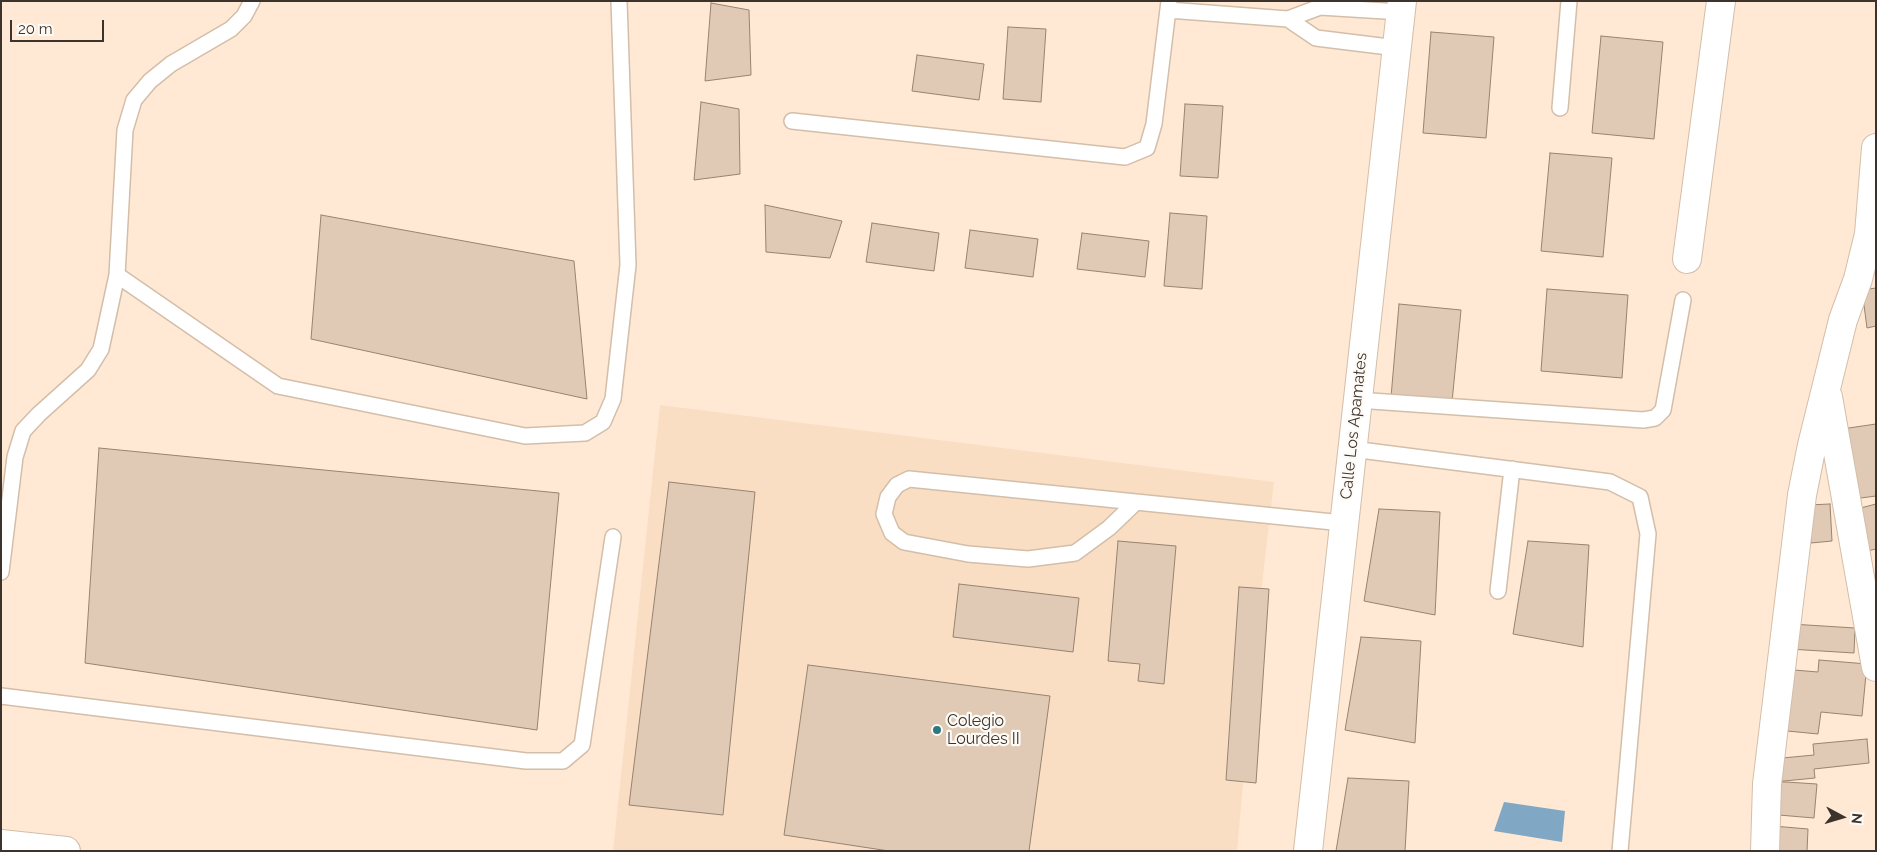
<!DOCTYPE html>
<html>
<head>
<meta charset="utf-8">
<style>
	body { margin:0 }
	#map { position:relative; width:1877px; height:852px; overflow:hidden; background:#ffe9d4; font-family:Raleway,sans-serif }
	canvas { display:block }
	.frame { position:absolute; inset:0; border:2px solid #3c342c; pointer-events:none }
	.north { position:absolute; left:1817px; top:792px; width:50px; height:50px; -webkit-text-stroke:4px #fefaf6; paint-order:stroke; rotate:96deg; font-size:14px; font-weight:700; line-height:20px; text-align:center; color:#3c342c }
	.north::after { content:''; display:block; margin:auto; width:18px; height:22px; background:#3c342c; clip-path:polygon(50% 0,100% 100%,50% 72%,0 100%) }
	.scale { position:absolute; left:10px; top:20px; width:94px; height:22px; box-sizing:border-box; border:2px solid #3c342c; border-top:0; padding-left:6px; font-size:15px; line-height:18px; white-space:nowrap; color:#3c342c; -webkit-text-stroke:4px #fefaf6; paint-order:stroke }
</style>
</head>
<body>
<div id="map">
<canvas width="1877" height="852"></canvas>
<div class="frame"></div>
<div class="north">N</div>
<div class="scale">20 m</div>
</div>
<script>
const ctx = document.querySelector('canvas').getContext('2d');
ctx.lineJoin = 'round';
function fill(path, color) { ctx.fillStyle = color; ctx.fill(path, 'evenodd'); }
const shape = rows => new Path2D(rows.map(r => 'M' + r).join(''));
function trace(path, color, width, dash) { ctx.strokeStyle = color; ctx.lineWidth = width; ctx.lineCap = dash ? 'butt' : 'round'; ctx.setLineDash(dash || []); ctx.stroke(path); }
function label(font, color, halo, rows, align = 'center') {
  ctx.font = font + ' Raleway,sans-serif'; ctx.lineWidth = 4.5; ctx.setLineDash([]); ctx.textBaseline = 'middle'; ctx.strokeStyle = halo; ctx.fillStyle = color; for (const [text, x, y, turn = 0] of rows) {
    ctx.save(); ctx.translate(x, y); ctx.rotate((+turn || 0) * Math.PI / 180); ctx.textAlign = isNaN(turn) ? turn : align; if (halo) ctx.strokeText(text, 0, 0); ctx.fillText(text, 0, 0); ctx.restore();
  }
}
fill(shape([
	[660,405,1274,482,1259,610,1237,851,613,851]
]), '#fadec3');
fill(shape([
	[1504,802,1565,811,1562,842,1494,831]
]), '#80a8c5');
const building = shape([
	[711,3,749,10,751,75,705,81,711,3],
	[1008,27,1046,29,1041,102,1003,99,1008,27],
	[1431,32,1494,37,1486,138,1423,133,1431,32],
	[1601,36,1663,42,1654,139,1592,133,1601,36],
	[917,55,984,64,979,100,912,91,917,55],
	[701,102,739,109,740,174,694,180,701,102],
	[1185,104,1223,106,1218,178,1180,176,1185,104],
	[1550,153,1612,158,1603,257,1541,251,1550,153],
	[765,205,842,221,830,258,766,252,765,205],
	[1170,213,1207,216,1202,289,1164,286,1170,213],
	[321,215,574,261,587,399,311,339,321,215],
	[872,223,939,233,934,271,866,262,872,223],
	[970,230,1038,239,1033,277,965,268,970,230],
	[1082,233,1149,241,1145,277,1077,269,1082,233],
	[1876,288,1876,326,1867,328,1862,290,1876,288],
	[1547,289,1628,295,1622,378,1541,371,1547,289],
	[1399,304,1461,310,1452,402,1391,397,1399,304],
	[1876,424,1876,496,1853,499,1842,429,1876,424],
	[99,448,559,493,537,730,85,663,99,448],
	[669,482,755,492,723,815,629,805,669,482],
	[1830,504,1832,541,1811,543,1808,505,1830,504],
	[1876,504,1876,549,1863,552,1853,510,1876,504],
	[1379,509,1440,512,1435,615,1364,601,1379,509],
	[1118,541,1176,546,1164,684,1138,681,1140,664,1108,661,1118,541],
	[1528,541,1589,545,1583,647,1513,634,1528,541],
	[959,584,1079,598,1073,652,953,637,959,584],
	[1239,587,1269,589,1256,783,1226,780,1239,587],
	[1791,624,1855,628,1854,653,1789,649,1791,624],
	[1361,637,1421,641,1415,743,1345,730,1361,637],
	[1819,660,1867,664,1862,716,1821,712,1818,734,1777,730,1782,669,1818,672,1819,660],
	[808,665,1050,696,1029,851,889,851,784,835,808,665],
	[1867,739,1869,763,1814,769,1815,778,1774,782,1772,759,1814,755,1813,744,1867,739],
	[1348,778,1409,781,1405,851,1336,851,1348,778],
	[1770,781,1817,784,1814,818,1767,814,1770,781],
	[1773,826,1808,829,1807,851,1771,851,1773,826]
]);
fill(building, '#e0cab6');
trace(building, '#978370', 1);
const lane = shape([
	[1168,10,1288,19,1320,7,1401,12],
	[1288,19,1316,38,1397,48],
	[1560,108,1569,1],
	[792,121,1125,157,1147,148,1154,124,1169,1],
	[117,275,278,386,525,436,585,433,603,422,613,399,628,265,619,1],
	[1357,400,1643,420,1655,418,1663,410,1683,300],
	[1352,449,1610,482,1640,497,1648,534,1620,851],
	[1135,503,1109,528,1075,553,1028,559,968,554,904,542,892,533,884,514,888,497,897,485,909,479,1343,523],
	[1,572,15,457,23,431,39,414,88,370,101,349,117,275,125,130,134,100,150,81,171,64,231,29,244,16,252,1],
	[1498,591,1512,469],
	[1,696,526,761,563,761,582,745,613,537]
]);
const street = shape([
	[1687,259,1721,1],
	[1828,397,1876,667],
	[1,844,66,851],
	[1308,851,1402,1],
	[1765,851,1767,784,1802,495,1812,445,1843,320,1858,279,1869,234,1876,148]
]);
trace(lane, '#d3bea9', 18);
trace(street, '#d3bea9', 30);
trace(lane, '#fff', 15);
trace(street, '#fff', 28);
for (const [x, y, r, color] of [
	[937,730,5,"#2f7880"]
]) { const dot = new Path2D(); dot.arc(x, y, r, 0, 2 * Math.PI); ctx.fillStyle = color; ctx.fill(dot); trace(dot, '#fefaf6', 2); }
label('16px', '#3c342c', '#fefaf6', [
	["Calle Los Apamates",1354,426,-84]
]);
label('16px', '#3c342c', '#fefaf6', [
	["Colegio",947,721],
	["Lourdes II",947,739]
], 'left');
</script>
</body>
</html>
